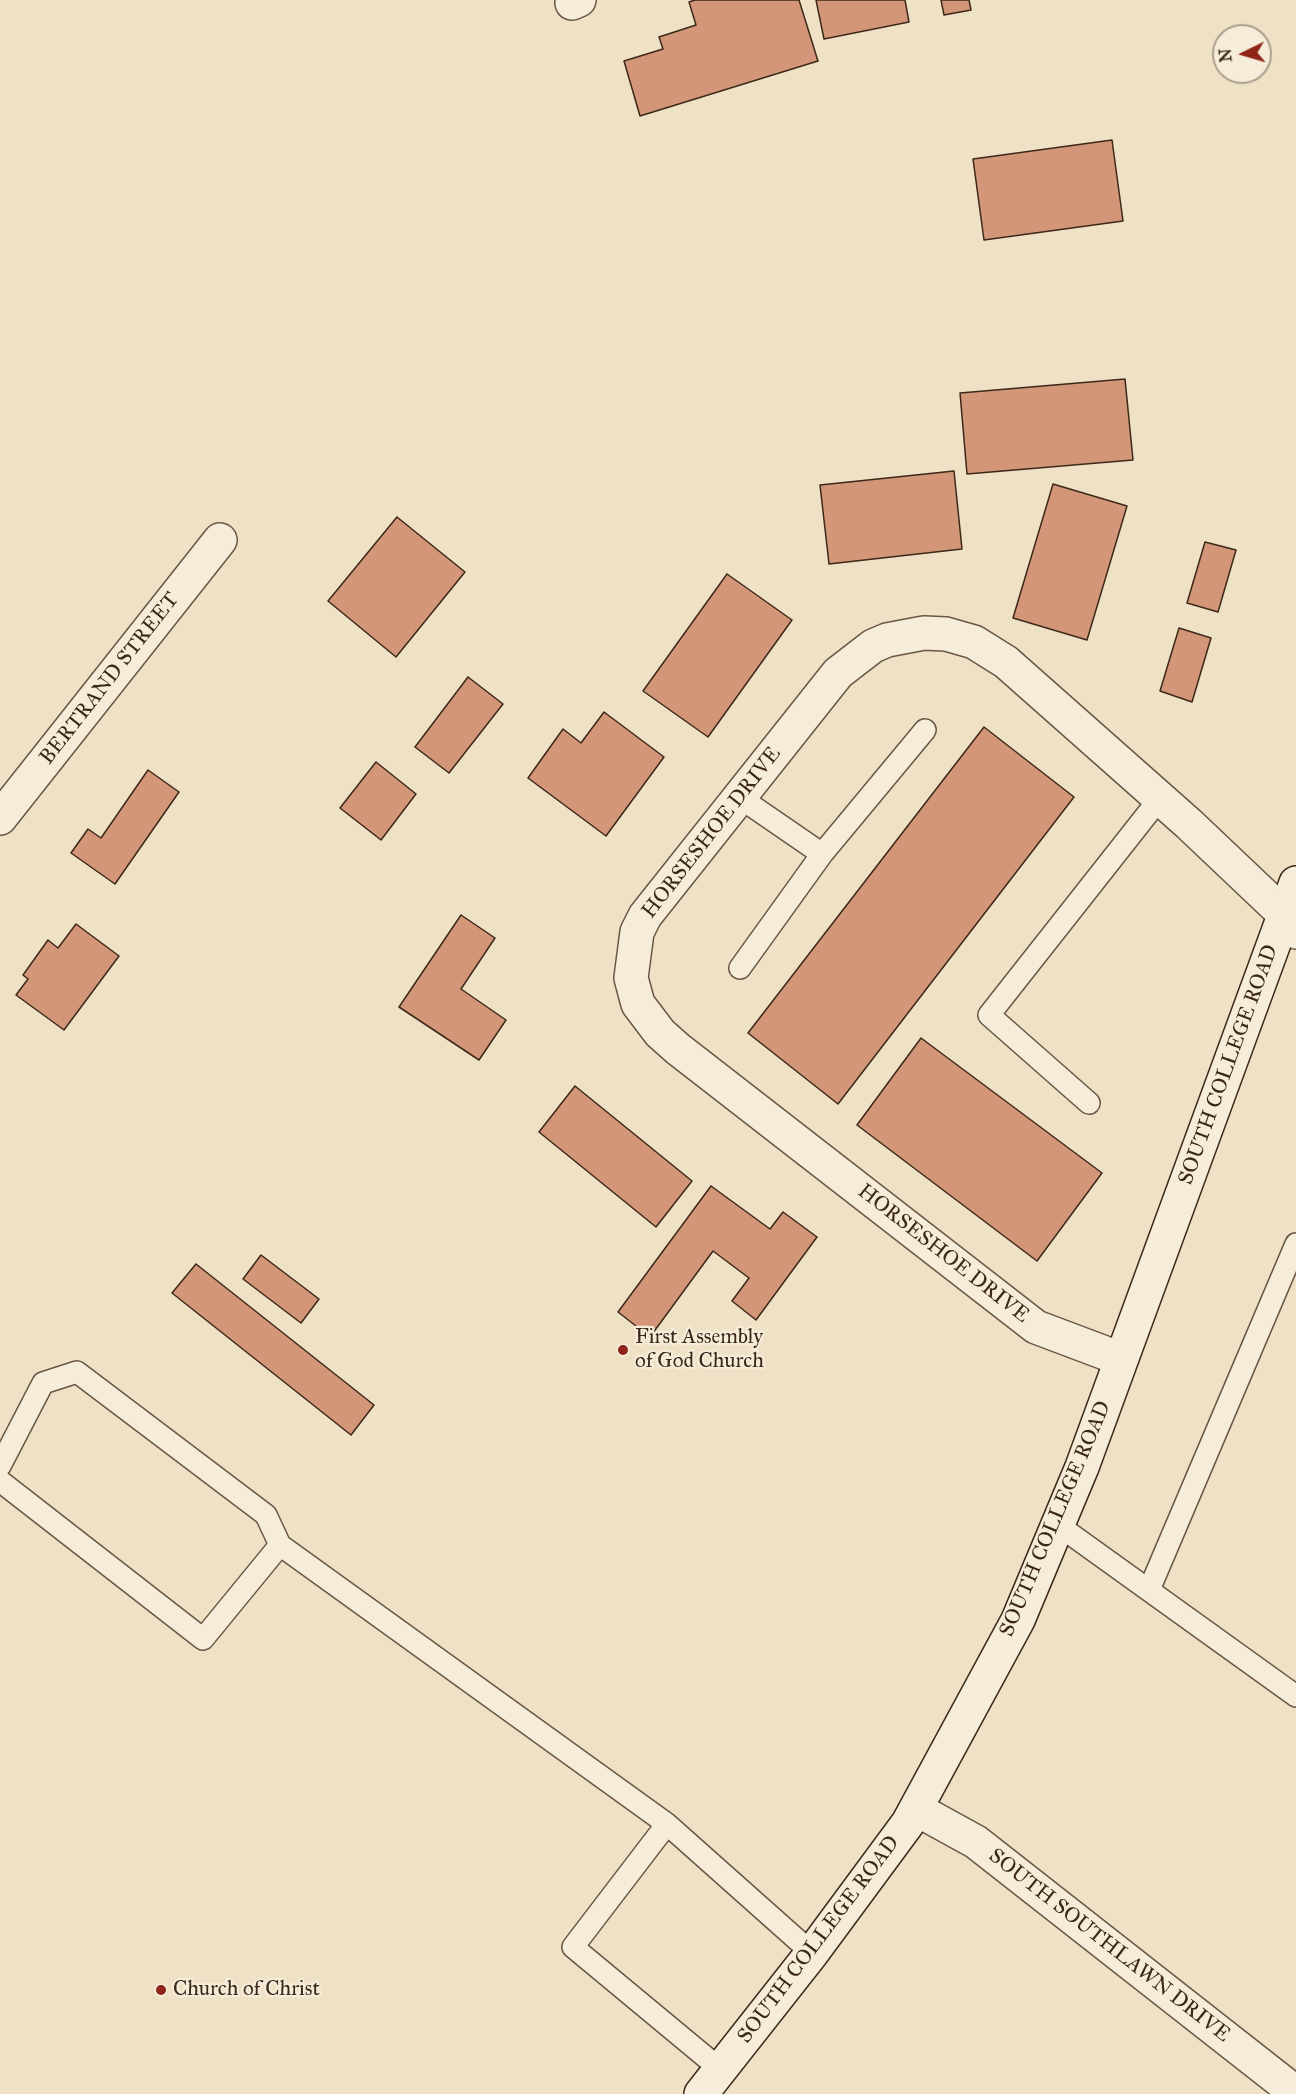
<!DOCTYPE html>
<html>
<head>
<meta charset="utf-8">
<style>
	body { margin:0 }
	#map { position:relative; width:1296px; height:2094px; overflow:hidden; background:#efe1c5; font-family:"IM FELL Great Primer",serif }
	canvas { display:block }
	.north { position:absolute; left:1212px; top:24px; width:60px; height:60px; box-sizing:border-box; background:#f5ecd9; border:2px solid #ab9e8c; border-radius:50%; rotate:265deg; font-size:16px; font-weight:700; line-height:24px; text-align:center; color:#3c2819 }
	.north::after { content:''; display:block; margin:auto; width:21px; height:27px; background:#8f2418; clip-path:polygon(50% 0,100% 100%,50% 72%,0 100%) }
</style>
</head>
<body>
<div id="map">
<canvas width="1296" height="2094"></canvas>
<div class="north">N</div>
</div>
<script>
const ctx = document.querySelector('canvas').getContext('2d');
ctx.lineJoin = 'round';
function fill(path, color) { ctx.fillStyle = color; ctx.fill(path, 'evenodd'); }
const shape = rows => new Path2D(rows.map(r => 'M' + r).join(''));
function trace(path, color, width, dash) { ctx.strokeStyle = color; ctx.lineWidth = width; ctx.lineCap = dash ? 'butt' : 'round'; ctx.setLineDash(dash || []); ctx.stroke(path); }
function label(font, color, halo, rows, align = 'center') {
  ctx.font = font + ' "IM FELL Great Primer",serif'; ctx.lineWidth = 4.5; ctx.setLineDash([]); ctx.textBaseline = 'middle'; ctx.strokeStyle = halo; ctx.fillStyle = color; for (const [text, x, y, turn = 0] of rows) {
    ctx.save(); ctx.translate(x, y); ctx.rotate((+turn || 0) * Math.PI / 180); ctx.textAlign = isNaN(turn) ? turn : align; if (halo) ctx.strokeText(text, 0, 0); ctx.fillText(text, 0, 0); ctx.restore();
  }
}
const building = shape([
	[695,0,799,0,818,61,640,116,624,61,663,49,659,37,696,25,689,2,695,0],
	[816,0,905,0,909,22,824,39,816,0],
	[941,0,969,0,971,10,944,15,941,0],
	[1112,140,1123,221,984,240,973,159,1112,140],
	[1125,379,1133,460,967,474,960,393,1125,379],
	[954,471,962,549,829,564,820,485,954,471],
	[1053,484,1127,506,1087,640,1013,618,1053,484],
	[397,517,465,572,396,657,328,601,397,517],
	[1205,542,1236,550,1218,612,1187,603,1205,542],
	[727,574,792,620,708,737,643,691,727,574],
	[1179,628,1211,638,1192,702,1160,691,1179,628],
	[468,677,503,704,449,773,415,747,468,677],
	[604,712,664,757,606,836,528,778,563,729,581,743,604,712],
	[984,727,1074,797,838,1104,748,1033,984,727],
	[376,762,416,794,381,840,340,808,376,762],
	[148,770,179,792,115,884,71,853,88,829,101,838,148,770],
	[461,915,495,938,461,989,506,1020,479,1060,399,1007,461,915],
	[76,924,119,956,64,1030,16,995,28,979,23,975,48,940,58,948,76,924],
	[921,1038,1102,1173,1037,1261,857,1125,921,1038],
	[575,1086,692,1181,656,1227,539,1132,575,1086],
	[711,1186,770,1229,783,1212,817,1237,756,1320,732,1301,749,1278,713,1251,650,1337,618,1312,711,1186],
	[261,1255,319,1299,301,1323,243,1279,261,1255],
	[196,1264,374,1405,351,1435,172,1293,196,1264]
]);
fill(building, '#d49678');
trace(building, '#3c2819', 1.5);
const lane = shape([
	[739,797,822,854,925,730],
	[740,968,822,854],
	[1089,1103,989,1015,1160,798],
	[0,1466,43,1383,77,1372,266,1515,280,1545,667,1824,812,1953],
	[0,1481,203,1639,280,1545],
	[1058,1525,1296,1696],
	[1149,1590,1296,1244],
	[667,1824,573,1947,720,2069]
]);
const street = shape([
	[572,3,579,0],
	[0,818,220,540],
	[1121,1359,1036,1327,678,1049,660,1033,638,1004,631,978,637,932,645,916,838,673,873,646,887,640,924,633,946,634,974,642,1006,662,1189,824,1285,915,1296,932],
	[916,1809,976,1842,1296,2093]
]);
const secondary = shape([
	[701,2094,812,1953,908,1823,1018,1620,1082,1467,1296,883]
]);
trace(lane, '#695644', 24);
trace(street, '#695644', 36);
trace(secondary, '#3c2819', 36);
trace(lane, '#f5ecd9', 21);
trace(street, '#f5ecd9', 33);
trace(secondary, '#f5ecd9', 33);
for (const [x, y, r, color] of [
	[623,1350,6,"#8f2418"],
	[161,1990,6,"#8f2418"]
]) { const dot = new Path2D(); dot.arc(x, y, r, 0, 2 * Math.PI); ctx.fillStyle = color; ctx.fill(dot); trace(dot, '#f5ecd9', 2); }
label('21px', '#3c2819', '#f5ecd9', [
	["BERTRAND STREET",110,679,-52],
	["HORSESHOE DRIVE",712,833,-52],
	["SOUTH COLLEGE ROAD",1229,1065,-70],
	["HORSESHOE DRIVE",943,1254,38],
	["SOUTH COLLEGE ROAD",1056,1519,-67],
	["SOUTH COLLEGE ROAD",819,1940,-53],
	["SOUTH SOUTHLAWN DRIVE",1109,1946,38]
]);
label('21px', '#3c2819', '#f5ecd9', [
	["First Assembly",635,1338],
	["of God Church",635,1362],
	["Church of Christ",173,1990]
], 'left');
</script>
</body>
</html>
